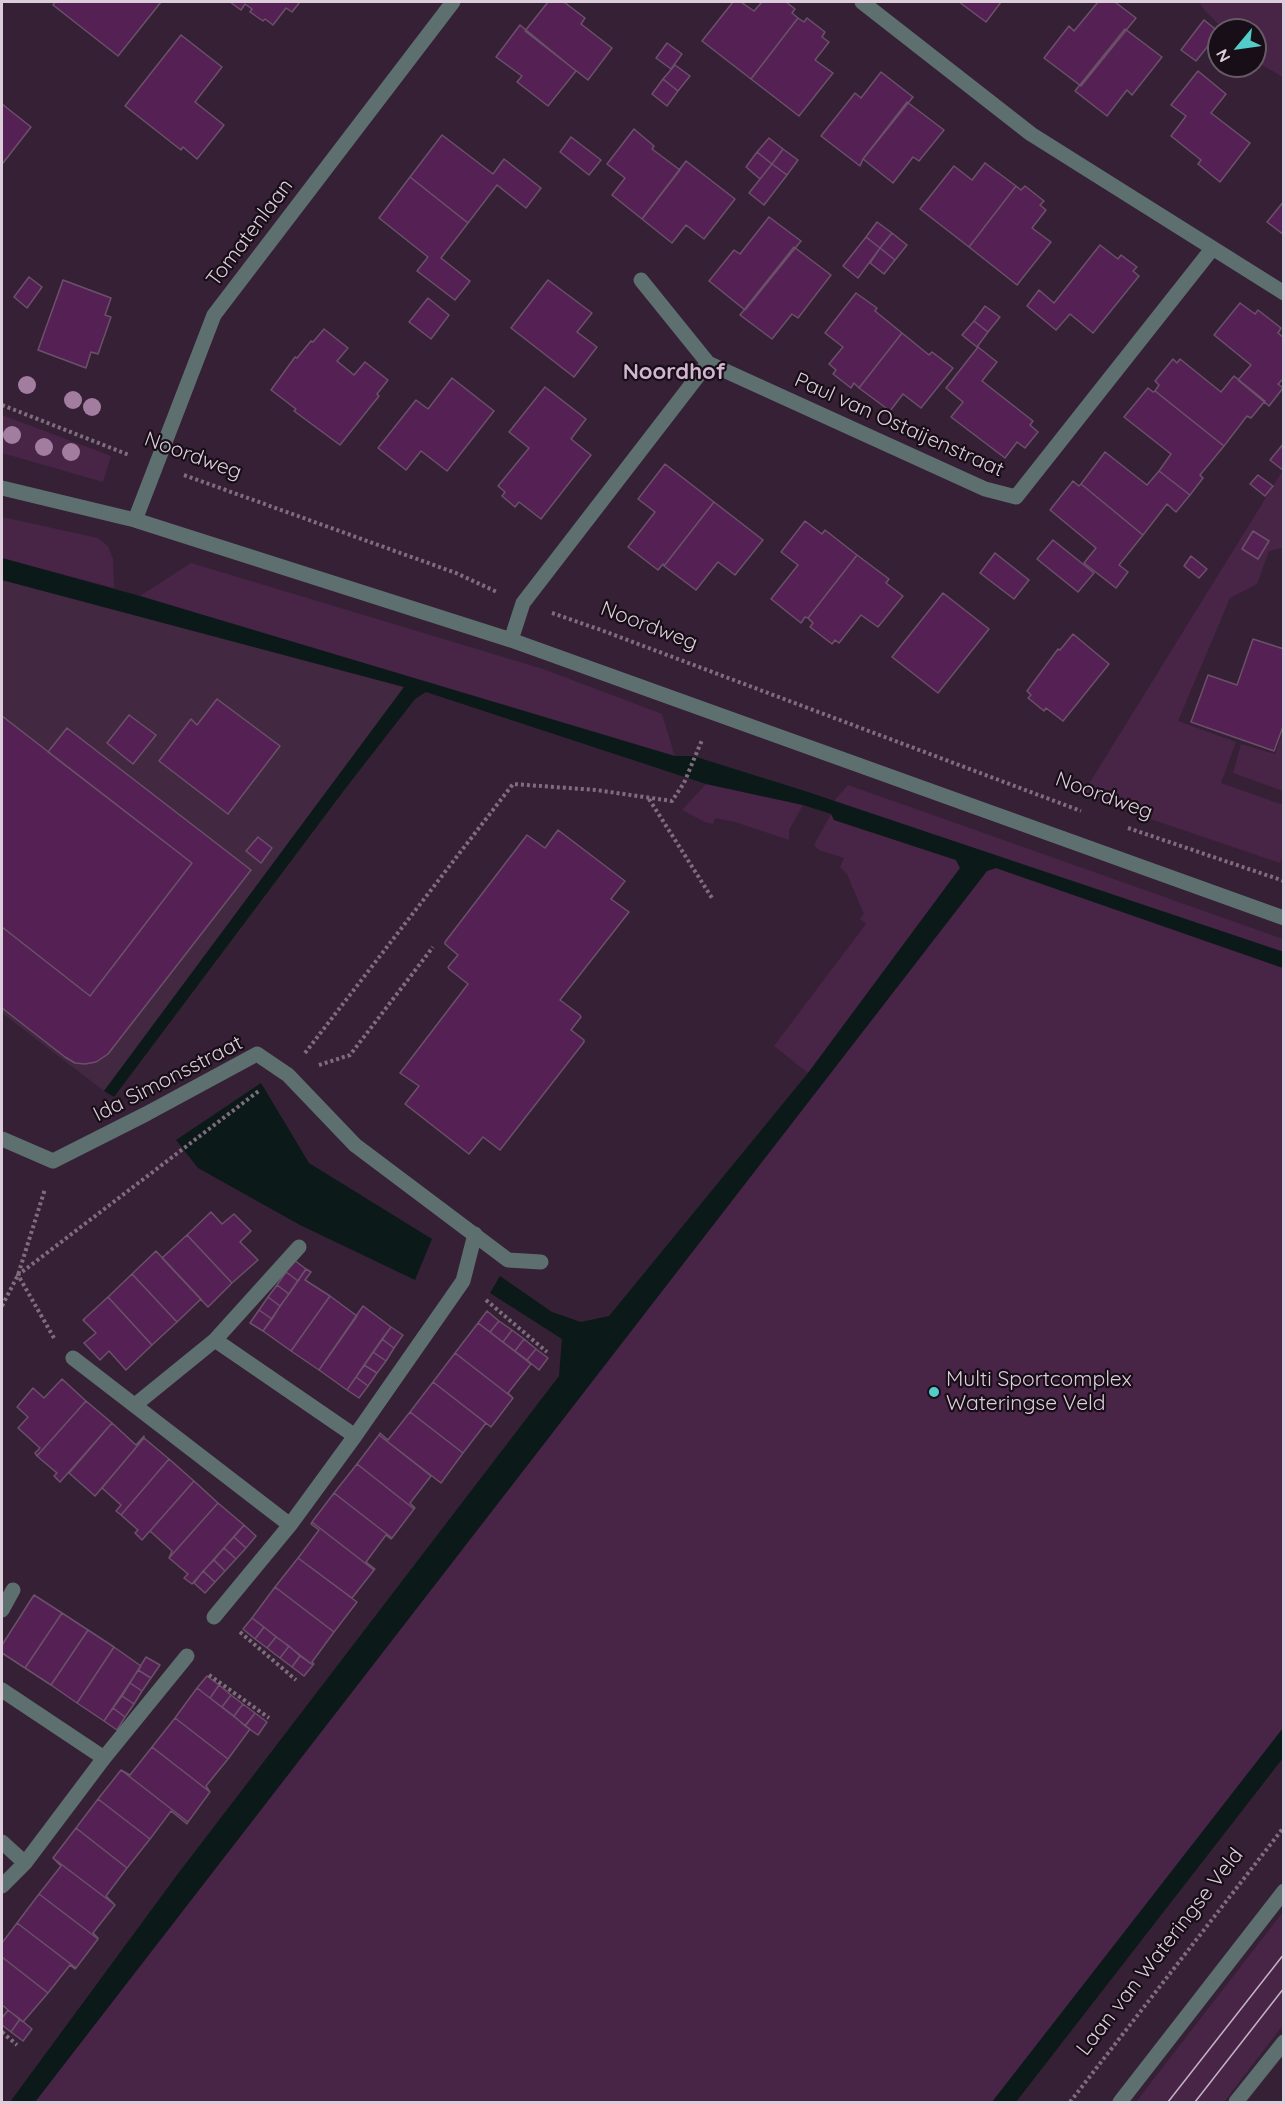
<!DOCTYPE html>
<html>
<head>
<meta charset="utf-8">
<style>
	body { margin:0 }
	#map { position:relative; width:1285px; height:2104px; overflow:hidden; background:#362035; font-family:Quicksand,sans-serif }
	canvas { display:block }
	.frame { position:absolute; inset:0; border:3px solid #dccddb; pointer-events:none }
	.north { position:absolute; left:1207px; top:18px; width:60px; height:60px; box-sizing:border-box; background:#180e17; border:2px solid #665a65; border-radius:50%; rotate:241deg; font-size:16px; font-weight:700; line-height:24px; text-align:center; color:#dccddb }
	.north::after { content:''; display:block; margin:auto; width:21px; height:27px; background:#53cdc9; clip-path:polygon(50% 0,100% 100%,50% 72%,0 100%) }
</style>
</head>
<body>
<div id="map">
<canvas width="1285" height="2104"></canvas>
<div class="frame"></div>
<div class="north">N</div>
</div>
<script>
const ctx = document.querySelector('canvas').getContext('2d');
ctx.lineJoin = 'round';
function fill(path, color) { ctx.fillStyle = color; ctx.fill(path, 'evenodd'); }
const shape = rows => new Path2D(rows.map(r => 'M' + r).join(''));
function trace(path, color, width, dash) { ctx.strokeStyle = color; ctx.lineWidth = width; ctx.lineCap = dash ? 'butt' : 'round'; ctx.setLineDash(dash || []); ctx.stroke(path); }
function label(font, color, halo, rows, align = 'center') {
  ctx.font = font + ' Quicksand,sans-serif'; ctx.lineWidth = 4.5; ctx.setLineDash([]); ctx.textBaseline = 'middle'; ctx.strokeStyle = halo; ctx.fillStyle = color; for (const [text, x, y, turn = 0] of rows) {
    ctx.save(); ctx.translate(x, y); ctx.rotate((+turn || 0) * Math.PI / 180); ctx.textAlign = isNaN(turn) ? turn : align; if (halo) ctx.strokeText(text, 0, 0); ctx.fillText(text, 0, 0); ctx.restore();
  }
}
fill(shape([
	[2,580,404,687,104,1091,2,1013]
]), '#432842');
fill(shape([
	[1199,2,1283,2,1283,77,1262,65,1255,58,1255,30,1225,30,1204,10],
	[2,415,111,456,103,482,2,453],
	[1283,470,1283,548,1269,551,1257,584,1230,598,1178,721,1236,742,1221,783,1283,805,1283,855,1280,863,1121,809,1084,792],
	[2,517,98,538,108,546,113,559,114,588,2,558],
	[191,563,543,669,662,714,675,757,140,596],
	[1283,732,1283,791,1233,773,1241,744,1275,754],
	[706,784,803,805,789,830,789,840,735,822,715,818,713,824,705,822,682,810],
	[848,785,1283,939,1283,952,833,802],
	[831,814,834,820,956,860,960,868,808,1073,774,1046,866,924,860,919,864,914,847,874,840,867,844,858,819,850,814,845],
	[996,868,1283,968,1283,1728,992,2102,35,2102,987,871],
	[1283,1912,1283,2025,1224,2102,1136,2102]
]), '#482547');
fill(shape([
	[2,558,140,596,675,756,693,756,808,792,1284,952,1283,968,996,868,987,871,35,2102,10,2102,177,1875,559,1376,562,1339,490,1293,500,1276,552,1312,581,1322,609,1316,808,1073,960,868,956,860,834,820,831,814,803,805,706,784,426,692,415,699,345,789,114,1097,104,1091,404,687,2,580],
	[261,1083,309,1163,432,1239,415,1280,300,1225,198,1168,176,1140],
	[1283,1728,1283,1758,1016,2102,992,2102]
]), '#0b1a19');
const building = shape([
	[55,2,161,2,118,56,53,5,55,2],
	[230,2,300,2,292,12,286,8,273,25,265,19,263,21,250,12,252,9,245,4,241,10,230,2],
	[548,2,564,2,585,18,581,24,612,48,588,80,525,31,548,2],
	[733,2,741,2,754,11,762,2,786,2,795,9,792,13,798,18,751,79,702,41,733,2],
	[959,2,1001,2,986,22,959,2],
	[1098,2,1115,2,1136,18,1081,86,1044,58,1069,26,1074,31,1098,2],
	[798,18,804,22,807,18,825,32,822,37,829,42,815,60,833,73,799,116,751,79,798,18],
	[1204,20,1219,32,1196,61,1181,50,1204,20],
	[520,25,576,71,548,106,517,82,522,76,496,57,520,25],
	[1125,29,1162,57,1132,95,1127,90,1107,116,1075,91,1125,29],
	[181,35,222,67,195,102,224,125,197,159,183,147,181,150,125,106,181,35],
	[667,43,682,54,671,69,656,58,667,43],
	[675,65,690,76,678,91,663,79,675,65],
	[1198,71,1226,94,1211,113,1250,143,1220,182,1198,164,1201,160,1171,136,1186,116,1171,105,1198,71],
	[881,72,913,97,863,159,860,166,821,136,855,93,861,98,881,72],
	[663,79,678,91,667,106,652,94,663,79],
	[907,102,944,130,919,161,913,157,893,183,863,159,907,102],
	[2,104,31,127,3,163,2,161,2,104],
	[634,129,654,146,652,149,680,170,642,219,612,195,625,178,607,164,634,129],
	[442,135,493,174,504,159,541,188,526,208,497,185,468,223,410,177,442,135],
	[571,137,601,160,589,175,560,152,571,137],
	[769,138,783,149,772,164,757,152,769,138],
	[783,149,798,160,787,175,772,164,783,149],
	[757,152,772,164,760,179,746,167,757,152],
	[686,161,735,199,704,239,686,225,672,243,642,219,686,161],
	[985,163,1016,186,969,247,920,209,954,166,972,180,985,163],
	[772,164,787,175,764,205,749,193,772,164],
	[410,177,468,223,441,258,470,281,455,300,417,271,428,257,379,218,410,177],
	[1016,186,1021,190,1025,186,1044,201,1040,205,1046,210,1032,228,1051,242,1017,285,969,247,1016,186],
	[1284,201,1284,235,1267,222,1284,201],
	[769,217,801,241,745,310,709,281,734,250,740,254,769,217],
	[877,222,892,233,880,248,866,237,877,222],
	[892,233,907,245,895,260,880,248,892,233],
	[866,237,880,248,858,278,843,266,866,237],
	[1100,245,1118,259,1121,255,1137,267,1133,271,1139,276,1093,333,1070,314,1056,330,1027,306,1039,290,1054,303,1100,245],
	[794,247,831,275,798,318,792,314,772,339,740,315,794,247],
	[880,248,895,260,884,274,870,263,880,248],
	[29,277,42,287,27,308,14,297,29,277],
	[63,280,111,298,105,315,111,317,98,354,91,352,86,368,38,350,63,280],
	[548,280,592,313,577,332,597,347,574,377,511,328,548,280],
	[856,293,877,308,875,311,902,333,859,388,854,383,851,388,833,374,836,370,829,364,843,347,825,333,856,293],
	[428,298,449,315,431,339,409,322,428,298],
	[1240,303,1255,314,1258,310,1281,328,1278,333,1284,338,1284,378,1278,384,1283,388,1269,406,1238,380,1251,365,1214,335,1240,303],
	[985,306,1000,317,988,332,974,321,985,306],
	[974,321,988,332,977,347,962,335,974,321],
	[324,329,348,348,337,361,354,375,365,362,388,380,377,394,379,396,340,445,294,411,296,409,271,390,295,357,297,358,311,341,313,342,324,329],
	[902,333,929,355,932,352,953,368,921,408,903,394,890,411,859,388,902,333],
	[978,347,997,362,982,381,1033,421,1030,425,1038,432,1025,448,1017,442,1005,458,951,417,963,402,946,388,978,347],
	[1173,359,1177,363,1180,359,1221,392,1234,376,1265,401,1251,418,1247,416,1224,446,1155,391,1159,385,1155,381,1173,359],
	[452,378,494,411,447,471,421,451,406,470,378,448,416,400,428,409,452,378],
	[545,387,586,419,571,439,591,455,541,519,519,502,515,507,502,496,505,492,498,486,529,448,509,432,545,387],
	[1148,388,1153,392,1155,391,1224,446,1200,475,1203,478,1190,495,1159,471,1171,454,1124,417,1148,388],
	[1284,443,1284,471,1270,460,1284,443],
	[1105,452,1147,485,1159,471,1190,495,1176,512,1167,504,1143,535,1081,484,1105,452],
	[665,464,714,502,664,566,663,564,658,570,628,547,655,512,638,499,665,464],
	[1258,475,1273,486,1265,496,1250,484,1258,475],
	[1073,481,1079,486,1081,484,1143,535,1119,565,1128,572,1116,588,1084,563,1096,548,1050,510,1073,481],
	[714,502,763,540,735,575,718,562,696,590,664,566,714,502],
	[805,521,822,534,825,530,857,555,808,618,805,617,801,623,771,599,798,565,781,552,805,521],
	[1253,531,1269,541,1258,559,1242,549,1253,531],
	[1053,540,1094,573,1078,592,1037,559,1053,540],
	[995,553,1029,580,1014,599,980,573,995,553],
	[857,555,889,579,886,583,903,596,878,627,861,615,839,643,835,640,832,644,810,627,813,623,808,618,857,555],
	[1191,556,1207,569,1199,578,1184,566,1191,556],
	[943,593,989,629,938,693,892,657,943,593],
	[1073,634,1109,664,1063,721,1046,708,1044,711,1028,698,1031,695,1027,691,1058,649,1060,650,1073,634],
	[1253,639,1284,649,1284,724,1274,751,1191,722,1208,675,1237,685,1253,639],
	[217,699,280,746,228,814,159,761,191,719,197,725,217,699],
	[129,715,156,735,133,764,107,743,129,715],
	[2,716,192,863,90,996,2,927,2,716],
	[67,728,251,870,108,1054,96,1062,85,1064,75,1063,65,1057,2,1008,2,927,90,996,192,863,48,752,67,728],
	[558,830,625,881,611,899,629,912,560,1000,580,1015,581,1017,571,1030,584,1040,584,1042,500,1150,483,1137,469,1154,405,1104,419,1086,400,1073,468,984,449,969,448,967,458,955,445,944,445,942,527,835,545,848,558,830],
	[258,837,272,848,261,863,246,851,258,837],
	[211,1212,222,1224,234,1214,251,1231,240,1242,258,1260,232,1283,187,1235,211,1212],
	[187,1235,232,1283,208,1307,162,1258,187,1235],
	[156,1251,201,1299,177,1322,132,1274,156,1251],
	[294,1260,306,1269,298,1281,286,1272,294,1260],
	[306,1269,311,1272,305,1280,330,1296,291,1351,263,1331,306,1269],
	[286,1272,298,1281,289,1294,277,1285,286,1272],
	[132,1274,177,1322,152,1345,108,1297,132,1274],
	[277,1285,289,1294,280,1306,268,1297,277,1285],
	[330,1296,357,1316,319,1370,291,1351,330,1296],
	[108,1297,152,1345,126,1370,109,1351,100,1360,84,1343,96,1333,83,1320,108,1297],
	[268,1297,280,1306,272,1319,259,1310,268,1297],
	[363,1306,391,1327,347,1390,319,1370,363,1306],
	[259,1310,272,1319,263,1331,250,1323,259,1310],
	[487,1311,499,1321,490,1332,478,1323,487,1311],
	[499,1321,512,1330,503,1342,490,1332,499,1321],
	[478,1323,531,1364,508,1393,513,1398,455,1353,478,1323],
	[391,1327,403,1335,394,1348,382,1339,391,1327],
	[512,1330,524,1339,515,1351,503,1342,512,1330],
	[382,1339,394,1348,386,1361,373,1352,382,1339],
	[524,1339,536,1349,527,1360,515,1351,524,1339],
	[536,1349,548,1358,539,1370,527,1360,536,1349],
	[373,1352,386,1361,377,1373,364,1365,373,1352],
	[455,1353,513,1398,491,1427,433,1382,455,1353],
	[364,1365,377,1373,368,1386,356,1377,364,1365],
	[356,1377,368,1386,359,1398,347,1390,356,1377],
	[62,1379,86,1401,37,1456,35,1453,40,1448,18,1428,28,1417,17,1407,33,1388,44,1398,62,1379],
	[433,1382,486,1423,463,1453,410,1412,433,1382],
	[86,1401,112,1423,60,1482,54,1476,57,1473,37,1456,86,1401],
	[410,1412,463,1453,441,1483,379,1435,380,1433,388,1440,410,1412],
	[112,1423,136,1445,144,1436,144,1438,95,1496,69,1473,112,1423],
	[379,1435,431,1476,410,1503,415,1508,414,1509,357,1464,379,1435],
	[144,1438,169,1459,121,1515,116,1511,121,1505,102,1488,144,1438],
	[169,1459,194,1481,142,1540,135,1533,138,1530,121,1515,169,1459],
	[357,1464,414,1509,392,1538,334,1493,357,1464],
	[194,1481,218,1503,169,1558,172,1551,150,1531,194,1481],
	[334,1493,392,1538,391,1539,386,1535,366,1562,375,1569,374,1570,312,1522,334,1493],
	[218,1503,244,1525,192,1584,184,1578,188,1574,169,1558,218,1503],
	[312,1522,374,1570,352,1598,298,1558,319,1530,311,1524,312,1522],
	[244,1525,256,1536,246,1548,234,1537,244,1525],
	[234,1537,246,1548,236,1559,224,1548,234,1537],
	[224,1548,236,1559,225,1571,214,1560,224,1548],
	[298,1558,357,1602,334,1632,275,1587,298,1558],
	[214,1560,225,1571,215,1582,203,1571,214,1560],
	[203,1571,215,1582,205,1593,194,1583,203,1571],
	[275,1587,334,1632,312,1662,314,1664,313,1665,252,1618,275,1587],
	[34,1595,62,1613,25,1668,2,1653,2,1645,34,1595],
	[62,1613,88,1630,51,1685,25,1668,62,1613],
	[252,1618,264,1627,255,1639,243,1629,252,1618],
	[264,1627,276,1637,267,1648,255,1639,264,1627],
	[88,1630,114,1647,77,1703,51,1685,88,1630],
	[276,1637,289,1646,280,1658,267,1648,276,1637],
	[289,1646,300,1656,292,1667,280,1658,289,1646],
	[114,1647,141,1666,104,1721,77,1703,114,1647],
	[300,1656,313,1665,304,1676,292,1667,300,1656],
	[146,1657,160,1665,151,1678,138,1670,146,1657],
	[138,1670,151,1678,142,1691,130,1683,138,1670],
	[207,1676,219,1685,210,1698,197,1688,207,1676],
	[130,1683,142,1691,134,1704,122,1696,130,1683],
	[219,1685,231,1695,222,1707,210,1698,219,1685],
	[197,1688,250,1729,228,1759,175,1718,197,1688],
	[231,1695,243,1704,234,1716,222,1707,231,1695],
	[122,1696,134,1704,125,1717,113,1708,122,1696],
	[243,1704,255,1713,245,1726,234,1716,243,1704],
	[113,1708,125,1717,117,1730,104,1721,113,1708],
	[255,1713,267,1722,258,1735,245,1726,255,1713],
	[175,1718,228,1759,206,1786,210,1792,152,1747,175,1718],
	[152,1747,210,1792,188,1822,121,1770,130,1775,152,1747],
	[121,1770,188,1822,187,1824,171,1811,150,1839,98,1799,121,1770],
	[98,1799,150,1839,127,1868,76,1828,98,1799],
	[76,1828,127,1868,106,1896,115,1905,53,1858,76,1828],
	[53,1858,115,1905,93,1933,98,1938,98,1939,39,1894,61,1866,53,1858],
	[39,1894,98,1939,76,1968,17,1923,39,1894],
	[17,1923,76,1968,75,1969,70,1965,48,1993,2,1957,2,1943,17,1923],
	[2,1957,48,1993,23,2022,2,2005,2,1957],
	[8,2010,20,2019,11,2032,2,2025,2,2018,8,2010],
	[20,2019,32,2029,23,2041,11,2032,20,2019]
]);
fill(building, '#552154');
trace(building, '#6a5169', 1.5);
trace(shape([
	[2,405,129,455],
	[184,475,456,573,497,592],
	[552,613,601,630,1081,811],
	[649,799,712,898],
	[1128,828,1284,881],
	[305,1053,513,784,596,790,672,801,684,783,702,740],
	[319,1065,350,1055,433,947],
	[486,1300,547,1352],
	[2,1306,18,1275,45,1189],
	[54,1338,18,1275,260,1090],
	[240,1632,296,1680],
	[209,1675,269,1718],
	[2,2032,17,2045],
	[1070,2102,1284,1827]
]), '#7f6d7e', 4, [3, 3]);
trace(shape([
	[862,2,1031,134,1284,293],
	[641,280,708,363,985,489,1016,497,1212,249],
	[2,488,135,520,511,640,1284,918],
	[135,520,214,315,453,2],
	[511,640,523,603,708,363],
	[2,1139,53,1161,146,1114,257,1054,288,1075,355,1145,508,1260,541,1262],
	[215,1340,299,1247],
	[73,1358,290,1525],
	[135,1405,215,1340,355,1436],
	[2,1610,13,1590],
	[214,1617,290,1525,355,1436,463,1281,475,1234],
	[2,1690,104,1758],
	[2,1842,25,1863],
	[2,1886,25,1863,104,1758,187,1656],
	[1120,2102,1284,1891],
	[1236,2102,1284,2042]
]), '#5d706f', 15);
trace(shape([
	[1168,2102,1284,1954],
	[1195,2102,1284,1988]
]), '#c3b3c2', 1.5);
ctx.fillStyle = '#a27da0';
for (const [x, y] of [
	[27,385],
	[73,400],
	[92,407],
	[12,435],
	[44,447],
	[71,452]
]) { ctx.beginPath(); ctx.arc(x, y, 9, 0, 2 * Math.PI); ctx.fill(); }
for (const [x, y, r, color] of [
	[934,1392,6,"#53cdc9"]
]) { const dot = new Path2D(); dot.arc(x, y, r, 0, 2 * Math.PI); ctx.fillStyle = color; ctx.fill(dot); trace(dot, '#180e17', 2); }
label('21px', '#dccddb', '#180e17', [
	["Tomatenlaan",250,233,-53],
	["Paul van Ostaijenstraat",899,425,24],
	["Noordweg",193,456,20],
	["Noordweg",649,626,21],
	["Noordweg",1104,796,20],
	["Ida Simonsstraat",168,1079,-27],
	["Laan van Wateringse Veld",1160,1952,-52]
]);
label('21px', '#dccddb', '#180e17', [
	["Multi Sportcomplex",946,1380],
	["Wateringse Veld",946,1404]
], 'left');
label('bold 22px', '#d3b6d1', '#180e17', [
	["Noordhof",674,372]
]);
</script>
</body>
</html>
